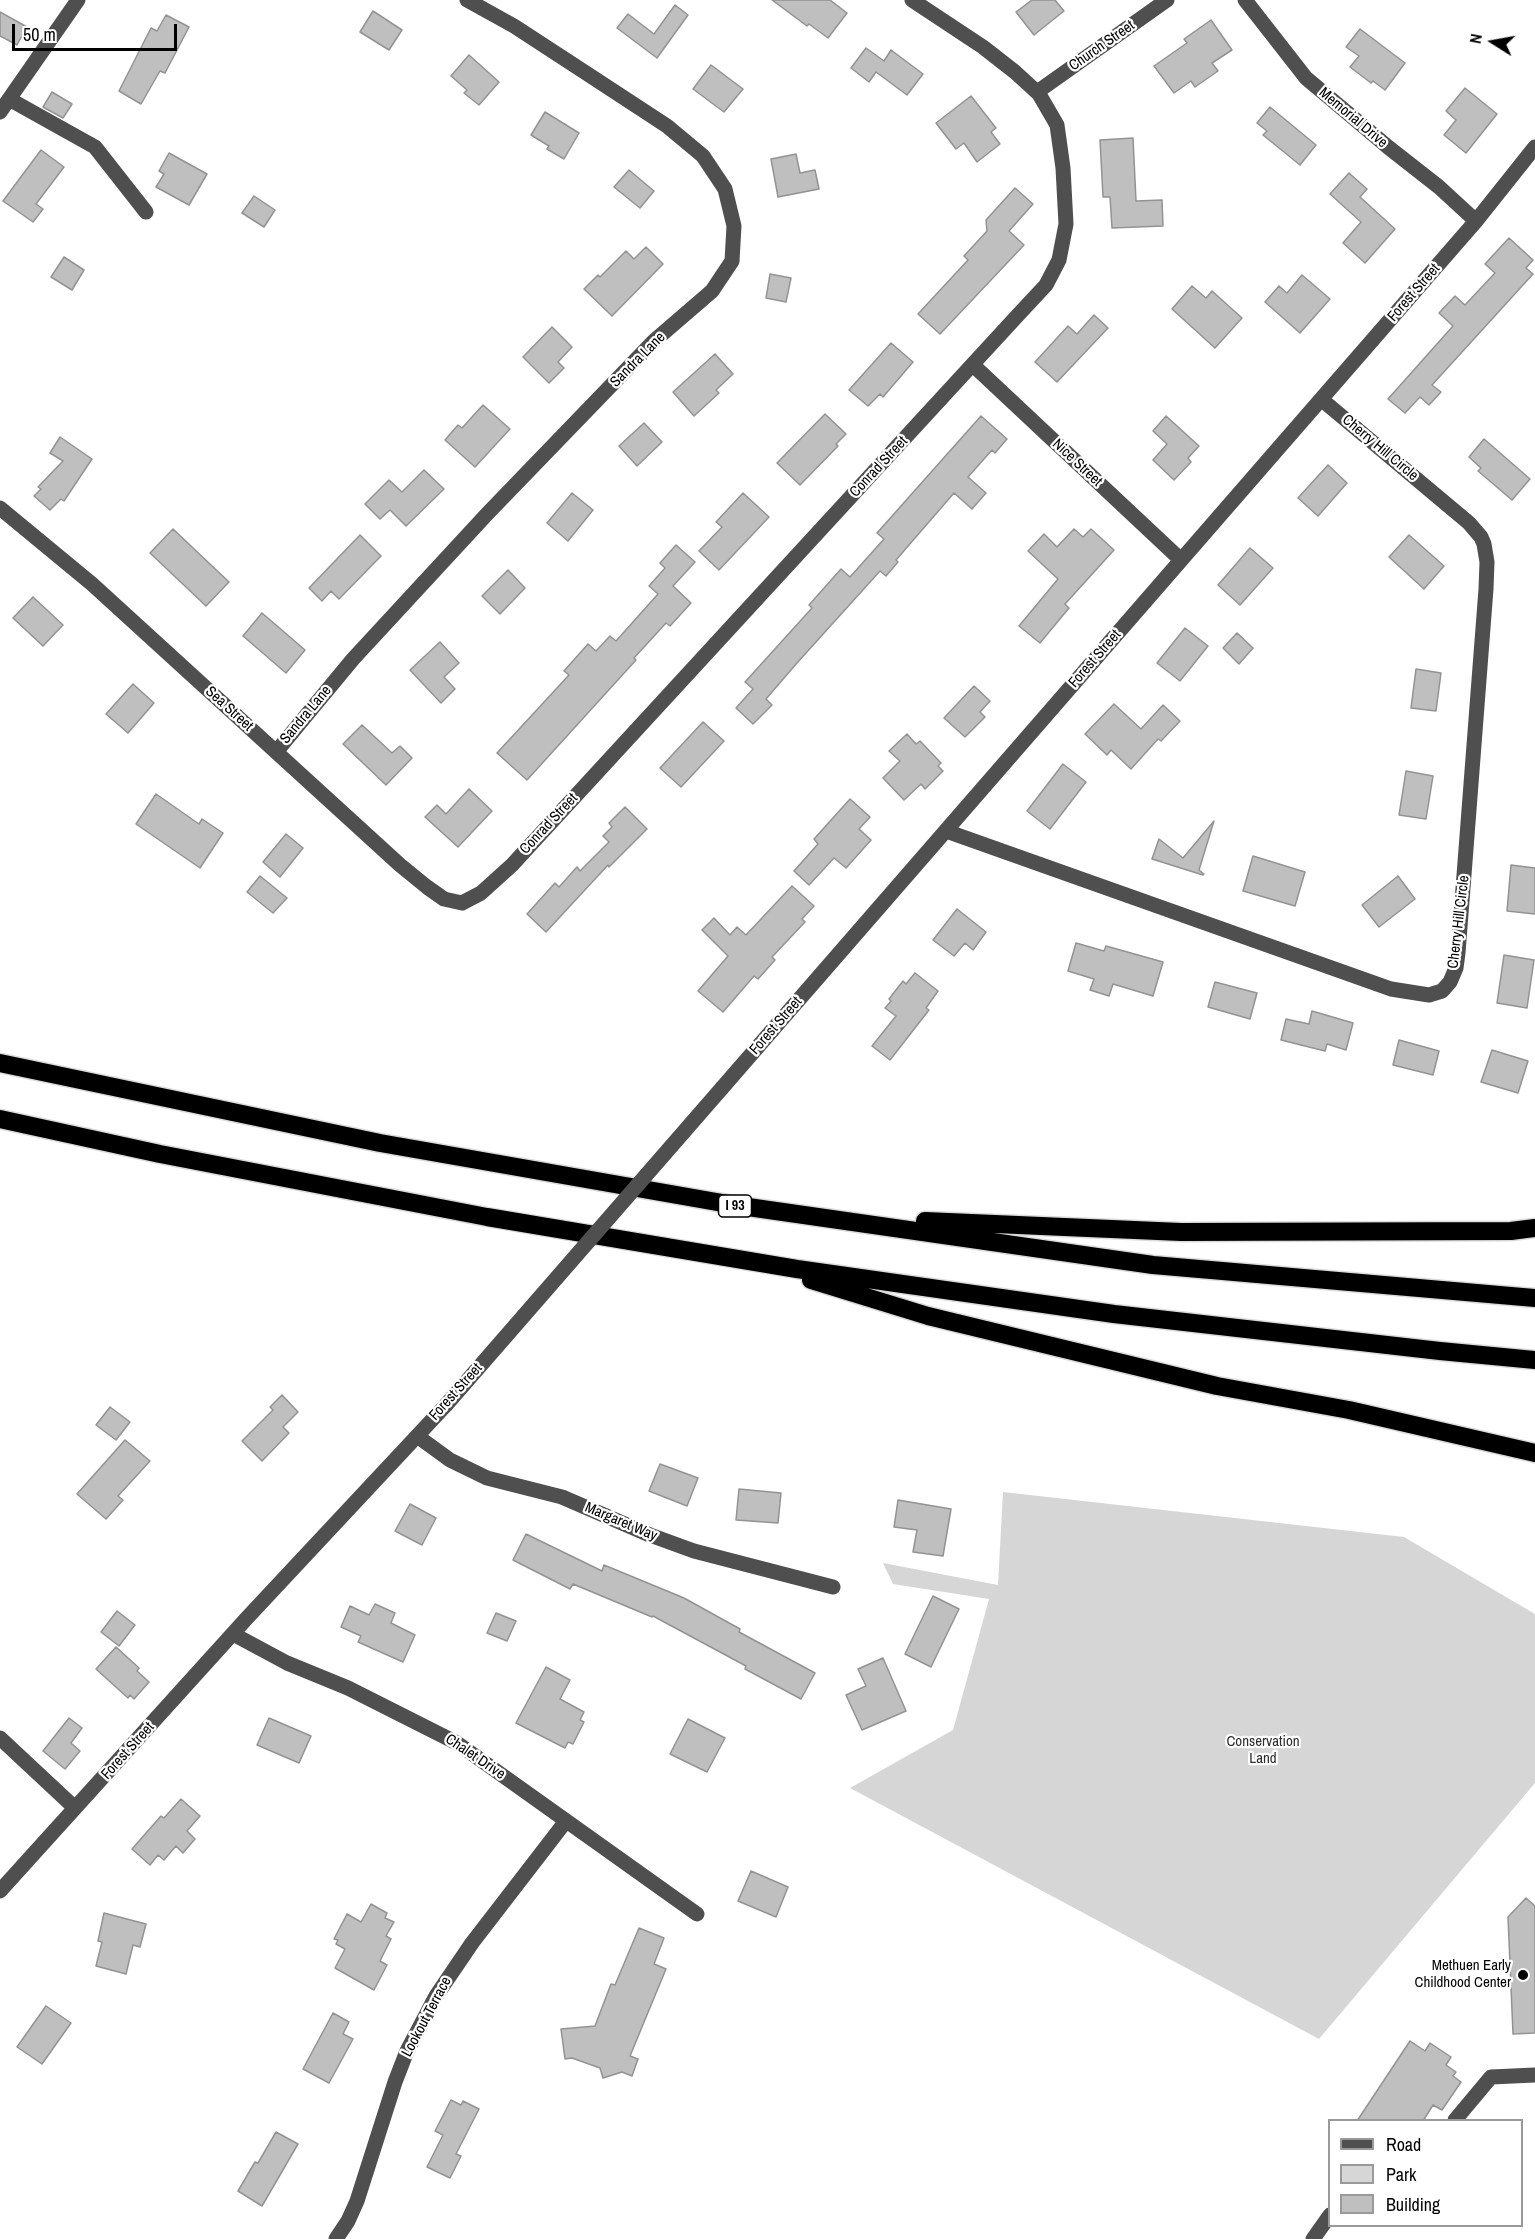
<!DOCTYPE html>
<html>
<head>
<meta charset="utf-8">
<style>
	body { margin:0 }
	#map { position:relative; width:1535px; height:2239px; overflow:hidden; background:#fff; font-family:"Archivo Narrow",sans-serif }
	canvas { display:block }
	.legend { position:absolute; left:1328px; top:2119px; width:195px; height:108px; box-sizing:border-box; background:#fff; border:2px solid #999; margin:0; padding:8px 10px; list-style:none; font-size:18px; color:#000 }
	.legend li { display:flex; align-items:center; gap:12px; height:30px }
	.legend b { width:30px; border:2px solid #999 }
	.north { position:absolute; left:1463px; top:12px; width:60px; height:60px; -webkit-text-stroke:4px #fff; paint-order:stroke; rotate:281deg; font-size:16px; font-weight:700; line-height:24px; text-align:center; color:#000 }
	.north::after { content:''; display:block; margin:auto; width:21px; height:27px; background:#000; clip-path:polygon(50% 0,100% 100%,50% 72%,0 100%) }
	.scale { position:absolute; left:12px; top:24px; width:165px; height:27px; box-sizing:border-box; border:3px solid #000; border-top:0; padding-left:8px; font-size:18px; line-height:21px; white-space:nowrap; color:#000; -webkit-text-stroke:4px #fff; paint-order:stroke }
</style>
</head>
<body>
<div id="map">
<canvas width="1535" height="2239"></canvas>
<ul class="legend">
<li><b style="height:8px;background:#4f4f4f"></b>Road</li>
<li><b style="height:16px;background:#d6d6d6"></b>Park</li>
<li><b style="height:16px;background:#bfbfbf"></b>Building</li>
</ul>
<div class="north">N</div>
<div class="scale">50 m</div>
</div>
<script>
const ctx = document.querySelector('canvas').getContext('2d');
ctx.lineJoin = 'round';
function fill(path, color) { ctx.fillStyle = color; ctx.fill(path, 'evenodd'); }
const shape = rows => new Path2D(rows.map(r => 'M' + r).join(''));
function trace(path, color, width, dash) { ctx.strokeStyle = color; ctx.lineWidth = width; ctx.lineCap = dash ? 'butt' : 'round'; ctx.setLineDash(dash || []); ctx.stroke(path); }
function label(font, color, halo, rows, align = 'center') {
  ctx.font = font + ' "Archivo Narrow",sans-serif'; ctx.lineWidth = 4.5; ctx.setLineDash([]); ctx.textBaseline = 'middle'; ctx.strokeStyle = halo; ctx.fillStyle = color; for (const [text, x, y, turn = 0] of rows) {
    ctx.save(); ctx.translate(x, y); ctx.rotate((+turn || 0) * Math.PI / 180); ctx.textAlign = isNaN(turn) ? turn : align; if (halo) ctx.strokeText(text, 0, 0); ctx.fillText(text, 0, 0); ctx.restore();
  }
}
fill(shape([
	[1003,1492,1404,1537,1535,1614,1535,1783,1319,2039,850,1788,953,1730,989,1599,893,1584,883,1563,998,1585]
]), '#d6d6d6');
const building = shape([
	[772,0,830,0,847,13,828,38,809,24,807,26,772,0],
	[1032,0,1055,0,1064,11,1034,35,1016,12,1032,0],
	[675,5,688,15,657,58,617,28,628,14,654,34,675,5],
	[373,11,402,30,389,50,360,32,373,11],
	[0,12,27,27,17,45,0,36,0,12],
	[166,15,189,27,165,73,160,71,141,104,119,91,151,28,157,31,166,15],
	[1211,20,1232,50,1212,63,1218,71,1195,87,1191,81,1174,93,1154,66,1187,43,1184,39,1211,20],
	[1360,29,1405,63,1385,90,1373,81,1371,83,1350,67,1359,56,1346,47,1360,29],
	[866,48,884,61,891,50,923,74,907,95,876,72,869,82,851,68,866,48],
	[469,55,499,82,479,105,464,93,467,90,451,76,469,55],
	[711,65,743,89,724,112,693,89,711,65],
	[1465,88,1497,114,1466,153,1444,135,1456,120,1446,111,1465,88],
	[52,92,72,104,63,118,43,107,52,92],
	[971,96,996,128,991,132,1000,144,977,162,964,143,956,149,936,123,971,96],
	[1270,107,1316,145,1300,165,1263,135,1267,131,1257,123,1270,107],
	[545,112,579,133,564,159,547,149,549,146,531,135,545,112],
	[1133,138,1136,201,1162,200,1163,226,1112,228,1110,197,1103,197,1100,140,1133,138],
	[41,150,64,167,36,204,43,209,33,222,3,201,41,150],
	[169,153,207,174,189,205,156,187,164,174,159,171,169,153],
	[796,154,800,173,815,170,819,189,778,197,771,159,796,154],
	[629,170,654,191,640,208,614,187,629,170],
	[1349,173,1367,189,1360,197,1395,229,1365,263,1343,243,1361,222,1330,194,1349,173],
	[1015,188,1033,204,1009,231,1024,245,940,334,918,314,968,260,964,256,987,231,986,220,1015,188],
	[254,196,275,210,264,227,242,213,254,196],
	[1509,238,1533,260,1526,268,1533,274,1432,385,1441,392,1429,405,1420,397,1405,413,1388,399,1453,326,1439,313,1455,296,1465,305,1495,273,1485,264,1509,238],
	[646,247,663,264,612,316,584,289,598,275,600,277,626,251,634,259,646,247],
	[64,257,84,270,72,290,51,277,64,257],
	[770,274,791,278,786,302,766,298,770,274],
	[1302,275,1330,299,1300,333,1265,302,1279,286,1287,293,1302,275],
	[1192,286,1206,298,1212,291,1242,318,1215,348,1172,309,1192,286],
	[1094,315,1108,328,1057,382,1035,362,1068,326,1077,334,1094,315],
	[552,327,572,347,558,362,564,368,549,383,523,357,552,327],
	[891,343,913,362,883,397,880,394,868,406,849,390,891,343],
	[715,354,733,374,716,390,719,393,694,416,673,392,715,354],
	[483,405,510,429,475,467,445,440,458,425,462,428,483,405],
	[825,414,846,434,836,444,838,446,800,485,777,463,825,414],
	[981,416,1007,439,995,453,992,450,968,477,986,493,972,509,954,493,896,560,898,562,886,576,880,571,797,663,766,699,772,705,753,724,736,708,753,689,745,682,812,608,809,605,841,569,850,577,884,539,877,533,981,416],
	[1166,416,1199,446,1188,458,1191,462,1174,480,1153,460,1167,444,1153,431,1166,416],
	[644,423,662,442,637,466,619,446,644,423],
	[60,437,92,459,64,501,61,499,50,510,34,496,41,489,38,487,63,461,50,453,60,437],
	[1484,439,1530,479,1512,500,1478,471,1481,468,1469,457,1484,439],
	[1328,465,1347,483,1318,516,1298,498,1328,465],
	[424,470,444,489,406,526,390,510,380,519,365,504,389,480,402,492,424,470],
	[572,493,593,510,568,541,547,523,572,493],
	[743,493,769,517,719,570,699,551,722,527,716,522,743,493],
	[173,529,229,582,206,606,150,553,173,529],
	[1074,529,1083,537,1091,529,1114,550,1065,604,1069,608,1040,643,1019,626,1058,579,1028,551,1044,534,1057,547,1074,529],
	[360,535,381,556,339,599,331,591,322,601,309,588,360,535],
	[1409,535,1444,566,1424,589,1389,557,1409,535],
	[676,545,695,562,673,586,691,603,670,626,666,623,634,658,636,660,527,780,497,753,569,675,564,671,588,644,596,651,610,636,616,641,658,594,649,586,665,568,660,563,676,545],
	[1250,548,1273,568,1240,605,1218,585,1250,548],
	[508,570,525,588,500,614,482,596,508,570],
	[33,597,63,625,43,646,13,618,33,597],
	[262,613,305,650,286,673,243,636,262,613],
	[1185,628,1208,646,1180,681,1157,663,1185,628],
	[1237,633,1253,648,1239,664,1223,648,1237,633],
	[440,642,459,663,444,677,455,689,441,703,410,670,440,642],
	[1416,669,1441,673,1436,711,1411,708,1416,669],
	[133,684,154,703,128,733,106,714,133,684],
	[974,686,990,701,980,712,985,717,965,737,944,718,974,686],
	[1114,704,1141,729,1163,705,1180,721,1161,741,1158,739,1131,769,1111,750,1107,755,1085,734,1114,704],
	[703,722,724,741,681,787,660,768,703,722],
	[362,725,392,753,400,746,412,758,386,785,343,744,362,725],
	[907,734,916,744,920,741,941,763,938,766,943,771,925,789,921,784,904,800,883,778,900,761,889,751,907,734],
	[1063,764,1086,782,1050,829,1027,811,1063,764],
	[1406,771,1433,776,1426,819,1399,815,1406,771],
	[469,789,492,811,458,847,425,817,437,805,446,814,469,789],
	[156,794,199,824,202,819,223,833,200,868,136,824,156,794],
	[850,799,870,817,859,829,871,840,846,868,834,858,809,885,794,871,818,844,814,839,850,799],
	[625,807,647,829,609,867,608,865,546,932,527,914,555,883,559,887,577,867,580,871,609,842,603,836,612,827,609,823,625,807],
	[1214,821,1199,870,1204,874,1203,875,1152,859,1159,839,1183,858,1214,821],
	[286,834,303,848,280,877,263,862,286,834],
	[1253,856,1305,872,1295,906,1243,891,1253,856],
	[1511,865,1535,868,1535,914,1507,911,1511,865],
	[260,876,287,898,273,913,247,892,260,876],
	[1398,876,1415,899,1379,927,1362,905,1398,876],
	[792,886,814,906,802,919,805,922,772,957,775,960,758,979,754,976,723,1012,698,991,728,956,702,930,714,918,730,935,737,927,746,935,792,886],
	[957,909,986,932,973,950,965,943,954,956,933,940,957,909],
	[1076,943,1104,951,1106,946,1163,962,1153,996,1113,984,1109,996,1090,990,1094,979,1068,971,1076,943],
	[1504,955,1534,960,1527,1008,1497,1003,1504,955],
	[915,973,938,991,926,1008,929,1010,890,1060,872,1046,896,1016,885,1008,891,1001,889,999,903,981,906,984,915,973],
	[1215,982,1257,993,1250,1019,1208,1007,1215,982],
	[1312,1011,1353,1023,1346,1050,1327,1044,1325,1051,1281,1040,1286,1019,1309,1024,1312,1011],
	[1399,1040,1439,1051,1433,1075,1393,1065,1399,1040],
	[1492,1050,1528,1061,1518,1093,1481,1082,1492,1050],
	[282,1395,298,1412,283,1427,289,1433,262,1461,242,1441,273,1410,270,1407,282,1395],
	[110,1407,130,1422,116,1440,96,1425,110,1407],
	[125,1440,150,1461,118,1496,123,1500,106,1519,77,1494,125,1440],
	[660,1464,698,1478,687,1506,649,1491,660,1464],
	[739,1489,781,1493,778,1523,736,1520,739,1489],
	[898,1500,951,1509,943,1556,913,1552,917,1530,894,1527,898,1500],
	[410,1504,436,1518,422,1545,395,1531,410,1504],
	[526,1534,602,1571,604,1565,684,1598,740,1629,739,1632,815,1673,801,1699,745,1669,746,1666,653,1616,652,1617,573,1584,570,1589,513,1560,526,1534],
	[933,1596,959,1609,931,1667,905,1654,933,1596],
	[375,1604,395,1613,391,1623,415,1635,403,1662,358,1642,361,1636,341,1627,350,1606,369,1615,375,1604],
	[117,1611,135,1625,119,1646,101,1632,117,1611],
	[496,1613,516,1621,507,1641,487,1633,496,1613],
	[116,1647,139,1668,137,1671,149,1682,134,1699,130,1695,128,1698,96,1669,116,1647],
	[883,1658,906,1711,862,1730,846,1695,866,1686,858,1669,883,1658],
	[546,1667,570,1680,560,1699,584,1712,580,1720,584,1722,573,1744,568,1742,565,1748,516,1723,546,1667],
	[69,1718,82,1728,71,1743,80,1751,65,1769,43,1751,69,1718],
	[269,1718,311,1736,299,1763,257,1745,269,1718],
	[688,1719,725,1738,707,1772,670,1754,688,1719],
	[181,1799,200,1816,187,1831,195,1839,183,1853,176,1846,164,1860,158,1855,150,1865,132,1849,161,1816,164,1818,181,1799],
	[751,1871,788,1887,776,1917,738,1901,751,1871],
	[1526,1898,1535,1906,1535,2033,1513,2034,1508,1917,1526,1898],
	[371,1904,387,1913,385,1918,394,1922,386,1936,391,1939,380,1961,387,1965,374,1990,335,1968,345,1949,336,1944,338,1940,334,1939,347,1914,361,1922,371,1904],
	[104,1913,146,1924,140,1947,133,1945,126,1974,96,1966,102,1942,98,1941,104,1913],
	[639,1928,664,1938,654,1964,666,1969,630,2056,638,2059,632,2076,622,2072,603,2078,600,2068,572,2058,565,2059,561,2029,595,2026,611,1984,615,1985,639,1928],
	[46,2006,71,2023,42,2064,17,2047,46,2006],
	[333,2013,349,2022,343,2034,353,2039,329,2083,303,2069,333,2013],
	[1410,2041,1425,2051,1430,2043,1451,2057,1446,2065,1456,2072,1453,2076,1461,2082,1442,2110,1433,2105,1423,2121,1357,2121,1410,2041],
	[451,2100,461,2105,463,2101,479,2109,456,2154,461,2156,450,2178,427,2167,443,2135,435,2131,451,2100],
	[276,2132,298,2144,262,2206,238,2191,255,2162,258,2163,276,2132]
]);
fill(building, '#bfbfbf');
trace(building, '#939393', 1.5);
const highway = shape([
	[0,1063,380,1143,734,1205,1153,1265,1535,1298],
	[0,1119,160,1154,487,1217,797,1269,1114,1314,1440,1351,1535,1360],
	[925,1221,1181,1232,1511,1231,1535,1228],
	[811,1280,928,1316,1217,1386,1349,1410,1535,1453]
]);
trace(highway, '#dbdbdb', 21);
trace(shape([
	[1245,0,1306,78,1388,147,1439,187,1476,221],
	[1037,92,1167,0],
	[9,99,95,147,146,212],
	[0,112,78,0],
	[973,365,1181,560],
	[0,508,92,584,400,865,427,887,444,899,462,903,481,893,512,865,1018,315,1046,285,1059,260,1066,224,1063,168,1057,125,1039,94,1015,72,983,47,912,0],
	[276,752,353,659,487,514,654,341,712,291,732,261,734,226,725,189,703,156,667,126,583,71,514,26,467,0],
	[946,831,1391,989,1429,995,1442,991,1450,982,1456,968,1458,953,1486,589,1487,562,1484,544,1481,537,1469,523,1321,399],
	[722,1088,1476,221,1535,147],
	[417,1436,450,1460,487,1478,562,1497,650,1535,694,1551,833,1587],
	[233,1634,287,1663,348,1688,457,1743,697,1914],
	[0,1738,75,1808],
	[0,1891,246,1619,446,1405],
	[1455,2120,1491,2077,1535,2075],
	[336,2239,348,2221,357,2201,395,2082,407,2051,436,1996,472,1943,566,1821],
	[1313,2239,1330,2215]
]), '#4f4f4f', 15);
trace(highway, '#000', 18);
trace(shape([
	[446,1405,722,1088]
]), '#4f4f4f', 15);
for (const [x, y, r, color] of [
	[1523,1975,6,"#000"]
]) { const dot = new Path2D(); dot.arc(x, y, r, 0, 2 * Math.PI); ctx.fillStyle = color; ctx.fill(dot); trace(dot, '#fff', 2); }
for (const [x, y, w] of [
	[735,1206,33]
]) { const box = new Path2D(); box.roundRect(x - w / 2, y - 11, w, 22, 4.5); ctx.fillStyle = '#fff'; ctx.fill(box); trace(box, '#000', 1.5); }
label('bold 14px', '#000', null, [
	["I 93",735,1206]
]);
label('15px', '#000', '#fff', [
	["Church Street",1102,46,-35],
	["Memorial Drive",1353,118,40],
	["Forest Street",1414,293,-49],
	["Sandra Lane",638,360,-45],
	["Cherry Hill Circle",1380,448,40],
	["Nice Street",1077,463,43],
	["Conrad Street",879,467,-47],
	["Forest Street",1095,659,-49],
	["Sea Street",229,709,42],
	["Sandra Lane",306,715,-50],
	["Conrad Street",549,824,-47],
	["Cherry Hill Circle",1459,922,-83],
	["Forest Street",776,1026,-49],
	["Forest Street",456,1392,-48],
	["Margaret Way",621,1522,23],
	["Forest Street",128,1751,-48],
	["Chalet Drive",475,1757,34],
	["Lookout Terrace",427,2017,-62]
]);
label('15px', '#2d2d2d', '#fff', [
	["Conservation",1263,1742],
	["Land",1263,1759]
]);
label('15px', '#000', '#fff', [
	["Methuen Early",1511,1966],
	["Childhood Center",1511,1983]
], 'right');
</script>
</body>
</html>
